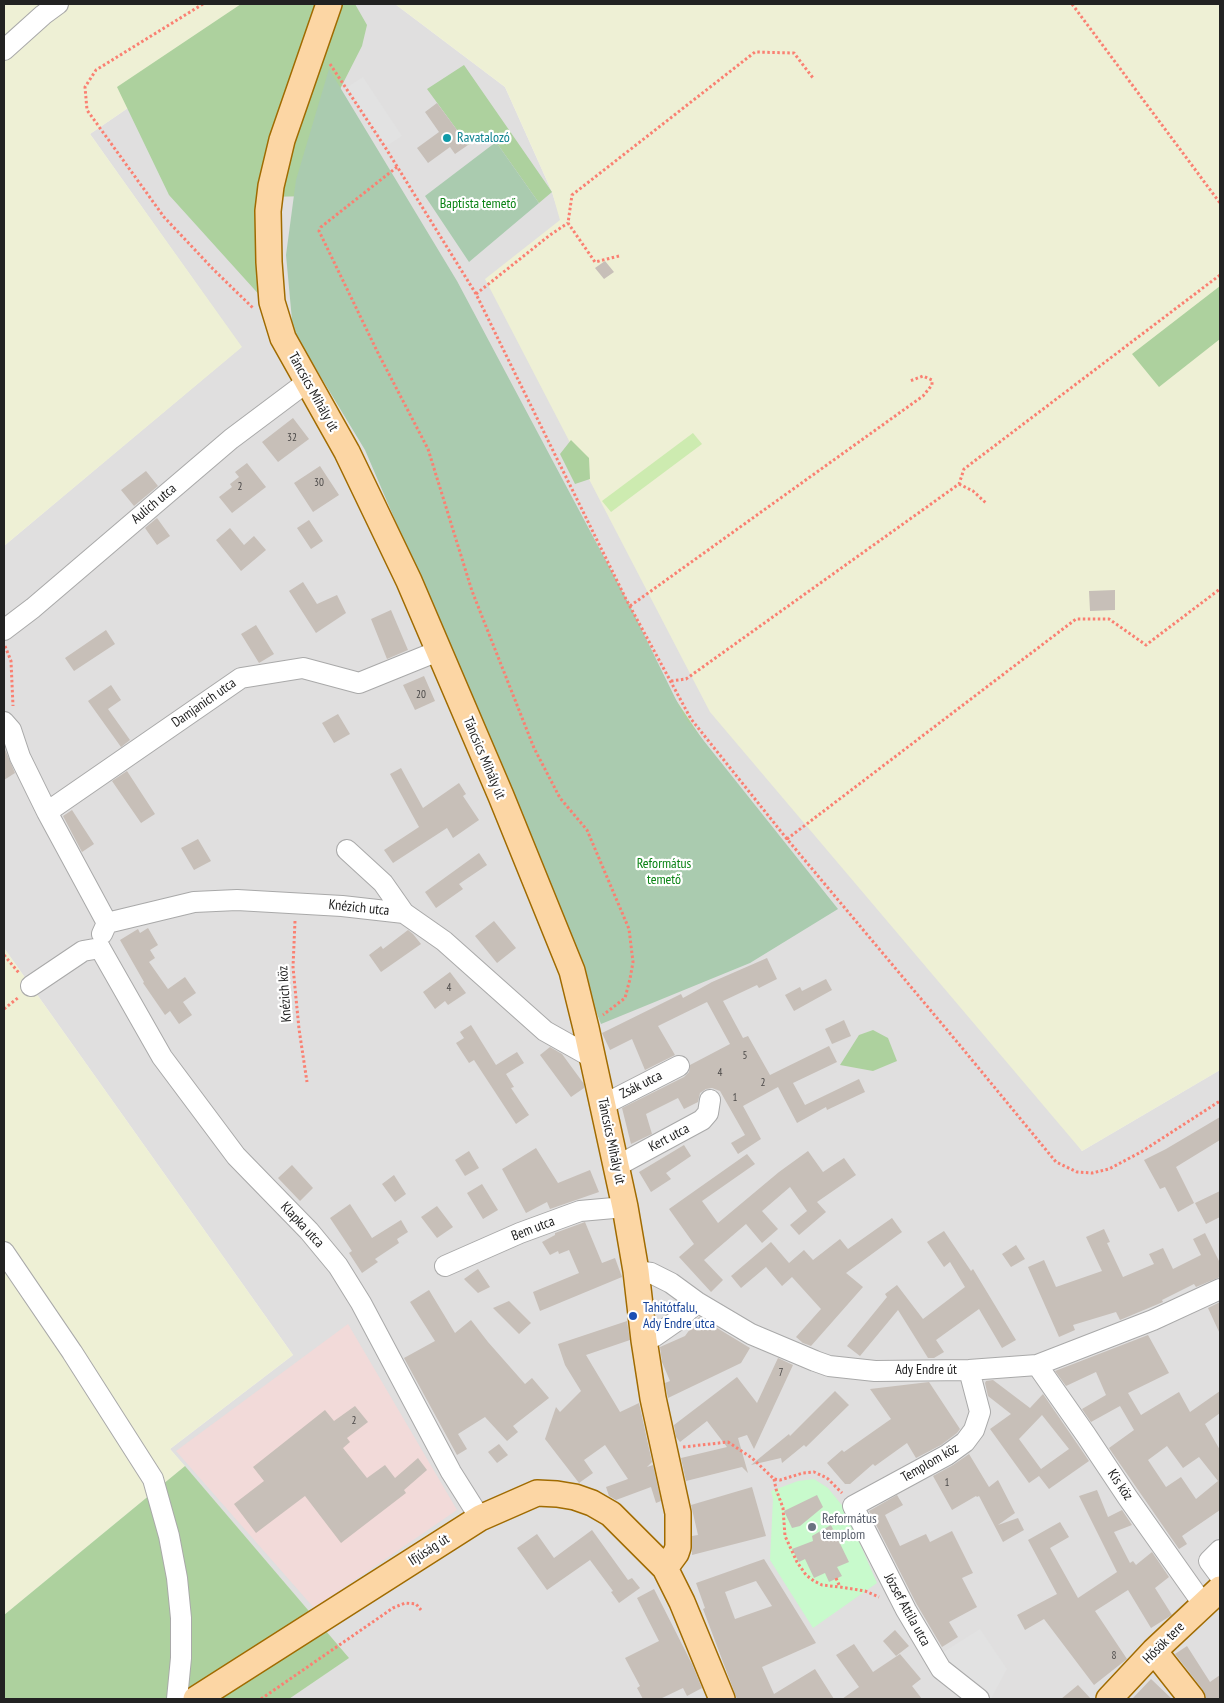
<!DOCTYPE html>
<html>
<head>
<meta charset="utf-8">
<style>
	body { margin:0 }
	#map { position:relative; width:1224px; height:1703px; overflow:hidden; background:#f2efe9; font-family:"PT Sans Narrow",sans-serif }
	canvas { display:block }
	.frame { position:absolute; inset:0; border:5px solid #222; pointer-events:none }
</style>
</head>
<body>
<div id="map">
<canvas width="1224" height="1703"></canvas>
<div class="frame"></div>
</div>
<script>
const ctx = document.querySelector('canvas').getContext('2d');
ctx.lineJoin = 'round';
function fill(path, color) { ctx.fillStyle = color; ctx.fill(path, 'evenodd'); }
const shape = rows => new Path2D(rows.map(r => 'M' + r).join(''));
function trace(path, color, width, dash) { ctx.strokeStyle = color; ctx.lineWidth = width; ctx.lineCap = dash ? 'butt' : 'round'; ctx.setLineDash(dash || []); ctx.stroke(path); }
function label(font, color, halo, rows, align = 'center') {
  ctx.font = font + ' "PT Sans Narrow",sans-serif'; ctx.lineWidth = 4.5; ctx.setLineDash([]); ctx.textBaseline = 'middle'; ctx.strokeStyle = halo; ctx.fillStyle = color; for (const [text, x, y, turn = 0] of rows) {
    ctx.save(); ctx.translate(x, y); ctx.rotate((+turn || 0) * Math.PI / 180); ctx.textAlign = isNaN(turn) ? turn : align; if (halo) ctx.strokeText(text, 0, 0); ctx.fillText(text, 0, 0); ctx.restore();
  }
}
fill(shape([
	[280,4,395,4,505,87,552,192,561,220,1082,1151,1220,1070,1220,1699,289,1699,348,1658,170,1449,293,1355,4,948,4,546,241,347,90,134]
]), '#e0dfdf');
fill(shape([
	[348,1324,457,1510,314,1608,176,1451]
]), '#f2dad9');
fill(shape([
	[4,4,280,4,90,134,242,347,4,546],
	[395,4,1220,4,1220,1070,1082,1151,710,712,485,279,560,220,552,192,505,87],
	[4,948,293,1355,170,1449,185,1466,4,1615]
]), '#eef0d5');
fill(shape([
	[693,433,702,444,611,512,602,501]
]), '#cdebb0');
fill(shape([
	[241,4,355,4,367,25,362,46,338,93,617,612,759,824,699,966,361,195,265,197,263,299,169,195,117,87],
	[464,65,552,192,539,203,496,142,490,136,483,136,468,145,427,89],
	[1220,286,1220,339,1159,387,1132,354],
	[571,440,589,458,590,479,575,484,560,454],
	[873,1030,888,1038,897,1061,873,1071,840,1065,859,1035],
	[185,1466,349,1658,289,1699,4,1699,4,1615]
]), '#add19e');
fill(shape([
	[329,69,457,281,630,606,684,716,838,909,750,963,601,1024,507,781,365,450,293,331,286,255,296,180],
	[496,142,539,203,469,262,425,196]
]), '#aacbaf');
fill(shape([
	[814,1479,828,1488,845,1509,877,1583,813,1628,770,1560,773,1499,771,1491,798,1481]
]), '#c8facc');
fill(shape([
	[363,77,402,136,385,147,346,88],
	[980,1629,1007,1669,991,1699,979,1699,934,1658]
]), '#e2e2e2');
fill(shape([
	[437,103,468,145,455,154,450,147,428,163,417,148,439,132,425,112],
	[605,261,614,272,604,279,595,268],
	[293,418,309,439,278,462,262,442],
	[247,463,266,487,232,513,219,497,232,487,230,484,239,477,235,472],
	[320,466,339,495,313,512,294,483],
	[146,471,158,486,134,506,121,490],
	[157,518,170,536,157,545,145,528],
	[309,520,323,541,311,549,297,528],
	[230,528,244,545,254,536,266,550,241,571,216,540],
	[303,582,317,604,337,595,346,613,316,633,289,591],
	[1115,590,1115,610,1090,611,1089,591],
	[391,610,408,650,387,659,371,619],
	[256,625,274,654,259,663,241,634],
	[106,630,115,644,74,671,65,658],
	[424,676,435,701,415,710,403,685],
	[111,685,121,700,108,709,130,740,121,747,88,701],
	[338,714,350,734,334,743,322,723],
	[4,747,15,773,4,780],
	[401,768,423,808,459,783,466,794,463,796,479,820,453,838,447,828,393,863,384,850,419,827,390,774],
	[127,771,155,814,141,823,112,781],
	[72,810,94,844,82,852,63,816],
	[198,839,211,861,194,870,181,848],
	[479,853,487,865,459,884,463,889,436,908,425,892],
	[494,921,516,948,497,963,475,936],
	[148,928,158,945,150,950,155,958,149,962,168,989,185,977,196,993,183,1002,192,1015,179,1024,170,1011,165,1015,143,983,144,982,120,940,138,929,140,933],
	[408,930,413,934,421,944,381,972,369,955,381,946,383,949],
	[767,958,777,979,759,988,757,985,723,1001,743,1038,748,1036,770,1075,829,1046,837,1062,793,1083,805,1105,859,1079,865,1092,827,1110,826,1107,797,1123,778,1087,743,1106,761,1139,738,1154,731,1143,745,1135,720,1091,712,1088,706,1089,700,1093,698,1102,684,1109,678,1098,646,1114,652,1134,631,1144,622,1108,684,1077,689,1072,690,1065,730,1044,707,1002,658,1026,675,1055,645,1070,632,1039,610,1050,602,1033,681,994,683,998,712,982],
	[450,972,466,993,448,1005,445,1001,435,1009,423,992],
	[826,979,832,990,794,1011,785,995,800,987,802,991],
	[844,1020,851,1036,832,1044,825,1029],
	[471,1025,496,1065,517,1052,524,1063,506,1074,514,1087,511,1088,529,1115,516,1124,474,1060,469,1063,456,1043,464,1038,460,1032],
	[550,1047,562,1054,584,1084,584,1088,571,1097,540,1055],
	[1220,1117,1220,1140,1176,1167,1194,1203,1178,1212,1165,1187,1160,1189,1144,1160,1166,1149],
	[684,1145,691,1156,666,1173,671,1179,651,1192,639,1172],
	[536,1148,558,1183,590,1170,599,1192,550,1209,547,1202,526,1213,502,1169],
	[469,1151,479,1168,465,1176,455,1160],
	[808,1151,823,1172,844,1158,856,1175,817,1202,826,1212,799,1235,790,1225,807,1211,790,1187,762,1211,778,1229,762,1243,746,1224,704,1260,723,1280,711,1292,679,1257,694,1244,669,1209,747,1154,755,1164,702,1201,718,1223,779,1172],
	[292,1165,313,1188,300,1201,278,1178],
	[394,1175,406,1194,395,1202,382,1184],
	[482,1184,498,1210,483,1219,467,1193],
	[1220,1191,1220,1217,1206,1224,1195,1203],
	[350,1204,372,1238,401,1220,408,1232,397,1239,399,1243,375,1259,378,1262,362,1273,349,1253,352,1251,330,1218],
	[437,1206,453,1227,437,1238,421,1217],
	[892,1218,902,1232,846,1273,863,1287,811,1346,803,1343,796,1337,821,1309,792,1277,782,1286,766,1267,741,1288,731,1276,771,1242,789,1263,804,1250,813,1260,840,1239,848,1249],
	[585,1222,602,1263,615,1258,622,1277,540,1311,533,1292,579,1273,569,1250,559,1254,558,1251,550,1255,542,1242,555,1235,555,1233],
	[1104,1229,1110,1242,1107,1243,1123,1277,1154,1264,1149,1254,1163,1248,1173,1269,1201,1255,1193,1239,1205,1233,1220,1263,1220,1277,1196,1287,1194,1284,1162,1300,1163,1302,1120,1320,1116,1312,1073,1325,1075,1330,1059,1337,1028,1267,1044,1260,1056,1287,1102,1271,1086,1237],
	[944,1231,971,1271,973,1269,1016,1340,1002,1348,979,1309,936,1340,944,1352,934,1358,928,1358,898,1310,860,1356,847,1346,887,1297,885,1294,897,1285,923,1319,965,1287,950,1262,944,1267,927,1242],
	[1016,1245,1025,1259,1011,1267,1002,1254],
	[478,1269,490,1287,478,1293,464,1279],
	[429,1290,455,1333,471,1320,488,1342,525,1384,532,1378,549,1398,513,1426,518,1432,507,1441,485,1417,458,1434,467,1449,457,1455,404,1358,435,1341,410,1302],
	[509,1301,531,1323,519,1334,493,1308],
	[1220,1302,1220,1334,1208,1308],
	[699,1317,750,1348,741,1363,668,1398,665,1383,670,1381,662,1362,660,1347,685,1336],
	[627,1321,630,1340,586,1355,620,1412,639,1403,652,1462,647,1467,653,1465,661,1501,656,1503,651,1487,616,1500,609,1496,606,1487,628,1479,605,1445,584,1460,593,1473,579,1483,545,1439,556,1407,560,1412,581,1391,565,1365,558,1344],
	[1148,1335,1169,1373,1128,1393,1141,1415,1179,1392,1190,1412,1220,1391,1220,1413,1205,1424,1220,1450,1220,1510,1182,1536,1187,1544,1179,1549,1109,1448,1134,1430,1120,1406,1091,1422,1082,1409,1106,1395,1096,1372,1066,1386,1055,1371],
	[1167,1446,1183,1468,1199,1457,1218,1481,1196,1499,1181,1477,1166,1487,1148,1460],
	[778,1358,793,1365,754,1449,747,1435,738,1438,748,1473,742,1467,686,1481,681,1458,727,1447,707,1421,680,1442,676,1437,674,1425,737,1377,757,1403],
	[993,1380,1030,1408,1043,1394,1089,1461,1049,1489,1039,1476,1029,1483,990,1429,1011,1414,988,1396,985,1383,986,1381],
	[1042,1415,1069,1449,1041,1469,1019,1439],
	[929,1382,960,1429,957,1433,941,1445,916,1458,907,1443,875,1466,873,1464,850,1484,845,1484,827,1463,842,1450,844,1452,891,1419,870,1389],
	[835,1391,849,1405,806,1447,804,1445,782,1463,781,1458,751,1465,789,1434,790,1436],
	[355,1406,368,1422,347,1438,350,1442,343,1448,367,1478,385,1465,395,1478,418,1458,427,1470,404,1490,406,1493,341,1543,305,1496,256,1533,234,1504,264,1481,253,1467,325,1410,334,1421],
	[499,1444,508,1455,497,1463,488,1452],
	[969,1454,989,1487,998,1480,1015,1513,998,1525,1018,1518,1024,1530,1003,1542,979,1496,977,1497,976,1496,952,1510,933,1476,953,1465],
	[752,1487,766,1536,692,1555,692,1536,698,1535,691,1505],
	[1097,1490,1108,1517,1122,1510,1132,1525,1114,1532,1130,1563,1133,1561,1136,1565,1152,1552,1169,1577,1155,1588,1172,1615,1151,1628,1128,1590,1095,1611,1127,1659,1094,1685,1044,1619,1025,1630,1017,1615,1057,1594,1028,1540,1060,1522,1069,1537,1050,1548,1078,1598,1117,1572,1079,1496],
	[817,1495,823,1507,800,1526,792,1528,784,1511],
	[897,1495,903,1505,885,1515,900,1546,926,1534,930,1542,952,1531,973,1573,962,1578,977,1607,949,1622,958,1637,942,1647,916,1603,869,1511],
	[831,1525,849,1562,837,1567,842,1576,829,1582,825,1573,814,1578,805,1559,799,1562,792,1549,813,1541,812,1536],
	[592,1530,628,1580,632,1578,640,1588,619,1603,611,1592,613,1591,590,1560,547,1590,517,1548,537,1534,554,1558],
	[764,1559,816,1643,762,1667,774,1694,815,1669,834,1699,737,1699,703,1609,705,1608,696,1583],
	[756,1581,772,1606,735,1619,725,1592],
	[654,1589,692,1664,702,1688,687,1696,683,1688,660,1699,643,1699,637,1688,640,1686,625,1658,659,1641,637,1598],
	[895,1630,909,1646,896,1656,883,1641],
	[854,1644,873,1672,900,1654,921,1679,912,1686,922,1699,842,1699,859,1687,836,1655],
	[1187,1646,1210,1682,1220,1675,1220,1699,1206,1699,1203,1690,1175,1654],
	[1151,1679,1172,1699,1132,1699],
	[1078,1685,1091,1699,1061,1699]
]), '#c7bfb8');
const minor = shape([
	[4,50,43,15,58,4],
	[4,630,33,608,231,439,307,382],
	[4,722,11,730,20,757,47,812,107,923,102,934],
	[47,812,241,678,303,668,359,683,438,651],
	[347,850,383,883,404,913],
	[107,923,194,902,237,900,342,906,404,913,444,941,545,1031,593,1058],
	[100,948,162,1057,236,1156,309,1231,338,1266,361,1303,451,1472,480,1518],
	[31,986,83,951,100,948],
	[603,1105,679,1066],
	[617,1166,702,1120,708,1113,710,1100],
	[4,1252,72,1352,153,1479,169,1536,177,1578,181,1618,181,1658,177,1699],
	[445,1266,520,1233,580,1211,625,1207],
	[636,1271,651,1273,671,1283,697,1302,751,1334,815,1361,829,1366,875,1371,969,1370,1037,1365,1153,1320,1220,1289],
	[644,1340,655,1336,678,1320,697,1302],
	[1037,1365,1086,1435,1128,1498,1203,1604],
	[969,1370,980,1412,974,1430,965,1442,947,1455,853,1506,906,1610,941,1669,979,1699],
	[1220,1550,1209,1561,1220,1576]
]);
const major = shape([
	[329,4,282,140,271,186,268,211,269,262,272,302,283,338,347,452,409,581,501,796,572,971,586,1028,625,1207,636,1271,644,1340,653,1398,678,1513,678,1547,676,1553,665,1568],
	[1154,1651,1192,1699],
	[196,1699,480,1518,537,1493,557,1494,575,1497,592,1503,611,1514,665,1568,682,1602,722,1699],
	[1109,1699,1154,1651,1220,1589]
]);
trace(minor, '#a9a9a9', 22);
trace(major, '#a06b00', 28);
trace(shape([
	[203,4,96,70,85,87,87,110,164,217,213,269,253,308],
	[1072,4,1220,203],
	[330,64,385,147,476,294,626,599,691,719,787,839,958,1043,1056,1162,1077,1172,1092,1173,1109,1169,1141,1152,1220,1101],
	[397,167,321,227,319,231,377,351,428,449,472,591,534,748,560,798,587,830,629,929,633,962,630,979,625,998,603,1015],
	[619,256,595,262,568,223,572,195,755,52,794,53,813,78],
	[476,294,550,235,568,223],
	[959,484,973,491,987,504],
	[630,606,923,396,932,385,932,380,923,376,910,381],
	[5,646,11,661,13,706],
	[671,681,686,679,959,484,964,469,1220,275],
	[787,839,1076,619,1109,619,1146,645,1220,589],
	[295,921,293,967,299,1029,307,1082],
	[4,955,19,973],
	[4,1009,19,997],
	[683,1447,728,1442,752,1458,774,1479,780,1480,803,1473,814,1472,827,1478,842,1493],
	[774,1479,776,1489,783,1508,785,1536,797,1562,806,1575,814,1581,822,1585,840,1587],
	[836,1578,840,1587,865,1591,879,1597],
	[261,1699,393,1608,405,1603,416,1604,421,1610]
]), '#fa8072', 3, [2.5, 2.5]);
trace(minor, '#fff', 20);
trace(major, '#fcd6a4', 25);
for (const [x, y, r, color] of [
	[447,138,5,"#0f9aa8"],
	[633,1316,5,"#1a4fb4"],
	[812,1527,5,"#6b7280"]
]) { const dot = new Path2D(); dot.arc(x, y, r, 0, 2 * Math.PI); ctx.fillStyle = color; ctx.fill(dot); trace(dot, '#fff', 2); }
label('11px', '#4b4948', null, [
	["32",292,438],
	["30",319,483],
	["2",240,487],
	["20",421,695],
	["4",449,988],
	["5",745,1056],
	["4",720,1073],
	["2",763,1083],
	["1",735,1098],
	["7",781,1373],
	["2",354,1421],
	["1",947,1483],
	["8",1114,1656]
]);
label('14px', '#0d838f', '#fff', [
	["Ravatalozó",457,138]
], 'left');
label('14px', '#0c8416', '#fff', [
	["Baptista temető",478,204],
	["Református",664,864],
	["temető",664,880]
]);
label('14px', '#222', '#fff', [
	["Táncsics Mihály út",313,392,61],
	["Aulich utca",154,504,-40],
	["Damjanich utca",204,703,-35],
	["Táncsics Mihály út",484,758,67],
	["Knézich utca",359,908,6],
	["Knézich köz",285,994,-94],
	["Zsák utca",641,1085,-27],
	["Kert utca",669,1138,-28],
	["Táncsics Mihály út",611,1141,78],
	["Klapka utca",302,1225,47],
	["Bem utca",533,1229,-21],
	["Ady Endre út",926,1370],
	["Templom köz",930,1463,-30],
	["Kis köz",1120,1485,56],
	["Ifjúság út",429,1550,-33],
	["József Attila utca",907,1610,61],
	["Hősök tere",1164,1643,-45]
]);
label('14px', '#164399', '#fff', [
	["Tahitótfalu,",643,1308],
	["Ady Endre utca",643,1324]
], 'left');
label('14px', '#5b616d', '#fff', [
	["Református",822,1519],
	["templom",822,1535]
], 'left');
</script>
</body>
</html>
